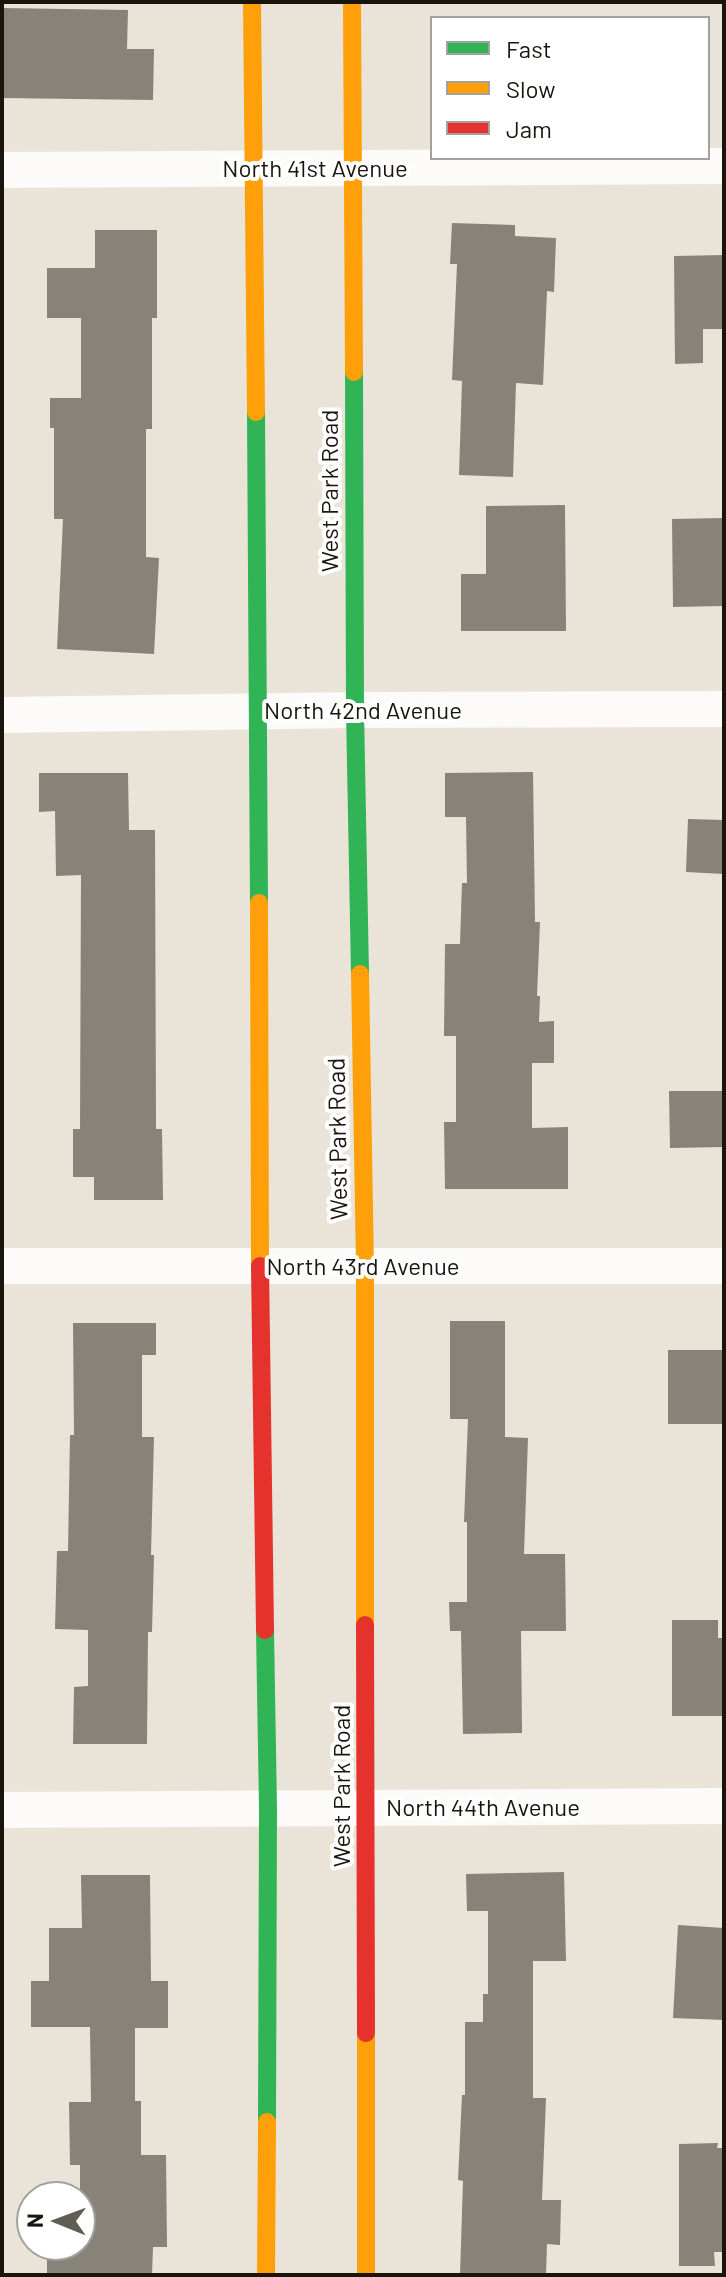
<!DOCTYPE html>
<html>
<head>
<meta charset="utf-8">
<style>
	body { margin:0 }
	#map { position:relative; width:726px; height:2277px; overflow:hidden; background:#e9e4d7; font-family:Barlow,sans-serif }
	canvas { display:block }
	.frame { position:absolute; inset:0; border:4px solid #19150d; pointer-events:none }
	.legend { position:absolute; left:430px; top:16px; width:280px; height:144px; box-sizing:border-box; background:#fff; border:2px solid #a3a19e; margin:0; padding:10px 14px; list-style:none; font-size:24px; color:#19150d }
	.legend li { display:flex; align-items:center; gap:16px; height:40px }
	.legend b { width:40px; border:2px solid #a3a19e }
	.north { position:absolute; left:16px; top:2181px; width:80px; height:80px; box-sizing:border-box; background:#fff; border:2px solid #a3a19e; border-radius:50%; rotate:271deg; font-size:22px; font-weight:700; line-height:32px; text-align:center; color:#19150d }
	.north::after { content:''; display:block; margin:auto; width:28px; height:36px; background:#625d54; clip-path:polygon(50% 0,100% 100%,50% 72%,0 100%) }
</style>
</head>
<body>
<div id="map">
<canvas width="726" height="2277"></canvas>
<div class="frame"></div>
<ul class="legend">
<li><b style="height:10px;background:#30b455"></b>Fast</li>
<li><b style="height:10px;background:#ff9f0a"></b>Slow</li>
<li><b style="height:10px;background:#e5322d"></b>Jam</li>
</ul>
<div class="north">N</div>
</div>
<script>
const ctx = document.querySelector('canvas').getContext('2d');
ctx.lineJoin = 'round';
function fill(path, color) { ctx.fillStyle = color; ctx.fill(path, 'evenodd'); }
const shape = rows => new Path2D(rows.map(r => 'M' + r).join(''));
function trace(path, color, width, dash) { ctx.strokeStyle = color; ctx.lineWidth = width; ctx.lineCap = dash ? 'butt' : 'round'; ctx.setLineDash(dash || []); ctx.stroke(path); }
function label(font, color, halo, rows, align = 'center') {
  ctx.font = font + ' Barlow,sans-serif'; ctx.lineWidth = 8; ctx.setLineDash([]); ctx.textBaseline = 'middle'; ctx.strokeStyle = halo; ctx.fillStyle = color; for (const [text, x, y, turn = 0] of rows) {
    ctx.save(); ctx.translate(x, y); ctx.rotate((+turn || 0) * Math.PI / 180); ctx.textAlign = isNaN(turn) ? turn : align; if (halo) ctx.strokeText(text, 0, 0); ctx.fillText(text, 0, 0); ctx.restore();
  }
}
fill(shape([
	[2,8,128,10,127,49,154,49,153,100,2,98],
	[452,223,515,225,515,236,556,238,554,292,547,291,543,385,516,383,513,477,459,475,462,381,452,380,457,264,450,264],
	[95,230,157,230,157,318,152,318,152,429,146,429,146,557,159,558,154,654,57,649,63,519,54,519,54,428,50,428,50,398,81,398,81,318,47,318,47,268,95,268],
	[724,255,724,329,703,329,703,363,675,364,674,256],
	[565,505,566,631,461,631,461,574,486,574,486,506],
	[724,518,724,606,673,607,672,519],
	[533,772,535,922,540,922,537,996,540,996,539,1022,554,1021,554,1063,532,1063,532,1128,568,1127,568,1189,445,1189,444,1122,456,1122,456,1036,444,1036,445,944,460,944,462,883,467,883,466,817,445,817,445,773],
	[39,773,128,773,129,830,155,830,156,1129,162,1129,163,1200,94,1200,94,1177,73,1177,73,1129,80,1129,81,875,56,876,55,811,39,812],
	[688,819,724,820,724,874,686,872],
	[669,1091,724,1091,724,1147,670,1148],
	[450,1321,505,1321,505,1437,528,1438,524,1554,565,1554,566,1631,521,1631,522,1733,463,1734,461,1631,450,1631,449,1602,467,1602,467,1522,464,1522,468,1419,450,1419],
	[73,1323,156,1323,156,1355,142,1355,142,1437,154,1437,151,1555,154,1555,152,1632,148,1632,147,1744,73,1744,74,1687,88,1686,88,1630,55,1629,57,1551,68,1551,70,1435,74,1435],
	[668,1350,724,1350,724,1424,668,1424],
	[672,1620,718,1620,718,1638,724,1638,724,1716,672,1716],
	[564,1872,566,1961,533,1961,533,2098,546,2098,542,2200,561,2200,560,2245,547,2244,546,2275,460,2275,463,2181,458,2180,462,2095,465,2095,465,2022,483,2022,483,1994,488,1994,488,1911,467,1911,466,1874],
	[81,1875,150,1875,151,1981,168,1981,168,2028,135,2028,135,2101,141,2101,141,2155,166,2155,167,2247,153,2247,152,2275,47,2275,47,2245,80,2245,80,2165,70,2165,69,2102,91,2102,90,2027,31,2027,31,1981,49,1981,49,1928,82,1928],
	[678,1925,724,1928,724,2020,673,2018],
	[718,2143,717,2148,724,2148,724,2252,714,2252,715,2266,679,2266,679,2144]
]), '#878379');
trace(shape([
	[2,170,724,166],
	[2,715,355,710,724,709],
	[2,1266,724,1266],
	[2,1810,724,1806]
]), '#fcfbf9', 36);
trace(shape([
	[354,372,355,710,360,974],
	[256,412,259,903],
	[265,1630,268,1809,267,2122]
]), '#30b455', 18);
trace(shape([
	[252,2,256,412],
	[352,2,354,372],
	[259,903,260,1266],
	[360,974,365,1267,365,1625],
	[366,2033,366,2275],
	[266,2275,267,2122]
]), '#ff9f0a', 18);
trace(shape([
	[260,1266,265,1630],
	[365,1625,366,2033]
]), '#e5322d', 18);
label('24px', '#19150d', '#fff', [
	["North 41st Avenue",315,169],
	["West Park Road",330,491,-90],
	["North 42nd Avenue",363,711],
	["West Park Road",338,1139,-91],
	["North 43rd Avenue",363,1267],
	["West Park Road",342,1786,-90],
	["North 44th Avenue",483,1808]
]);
</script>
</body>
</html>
